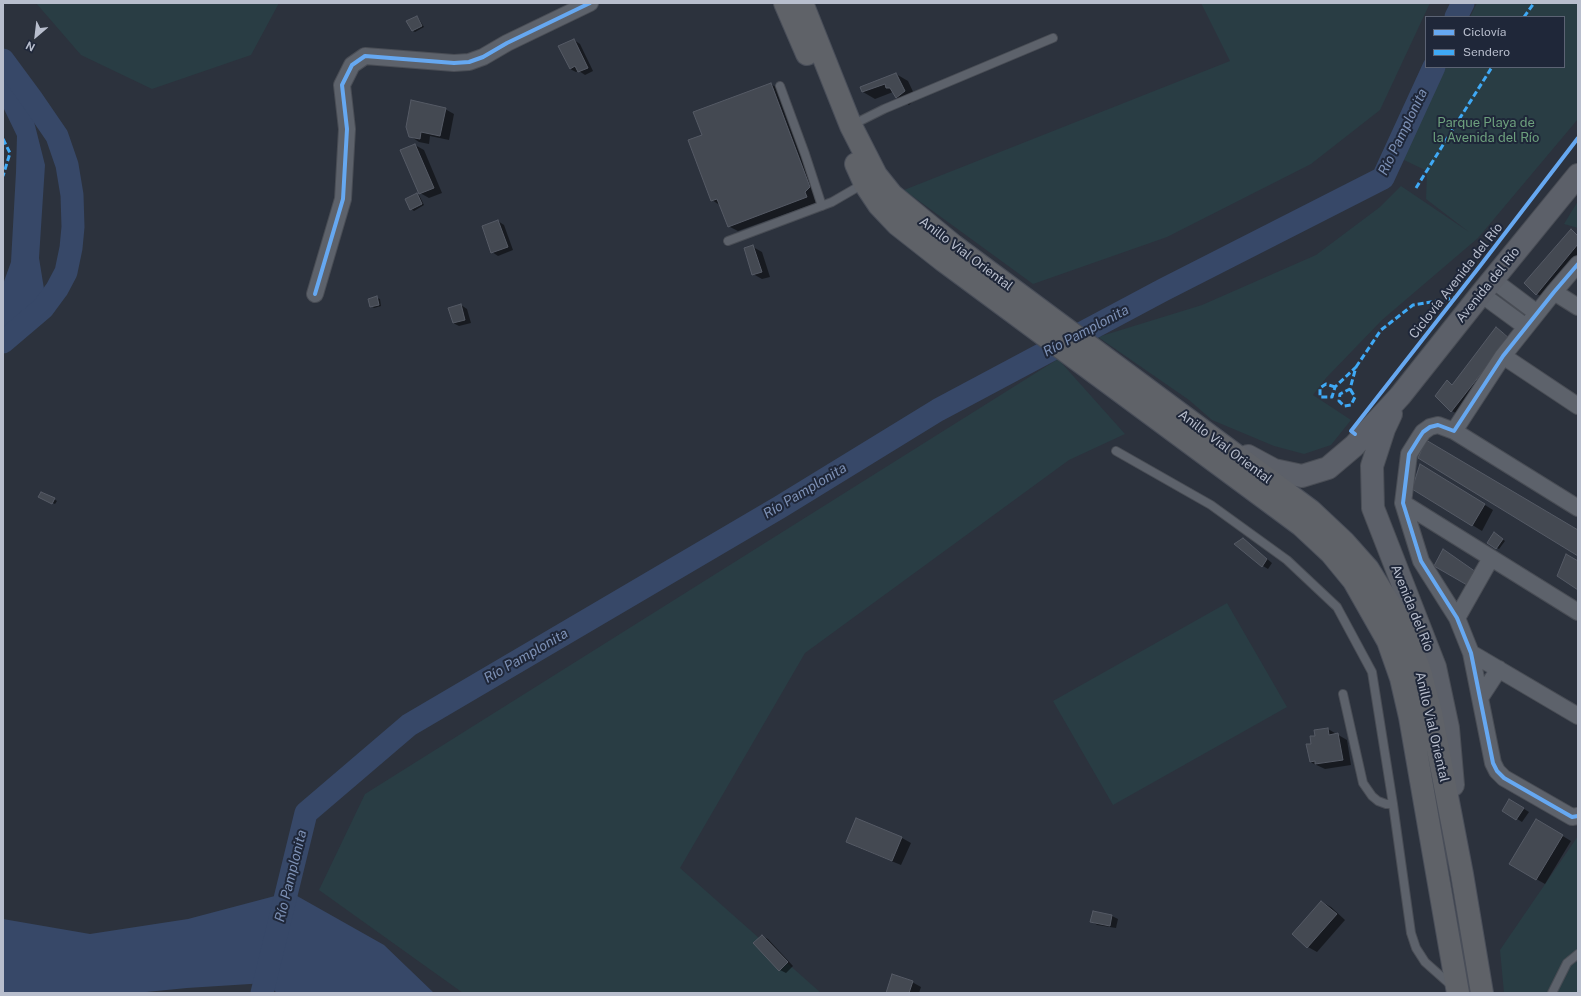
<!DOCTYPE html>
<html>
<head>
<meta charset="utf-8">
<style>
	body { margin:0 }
	#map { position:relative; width:1581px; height:996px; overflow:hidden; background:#2c323d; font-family:"Public Sans",sans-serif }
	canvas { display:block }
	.frame { position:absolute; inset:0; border:4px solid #b8becd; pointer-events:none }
	.legend { position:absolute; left:1425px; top:16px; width:140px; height:52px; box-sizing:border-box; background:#1f2739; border:1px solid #5c6374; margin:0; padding:5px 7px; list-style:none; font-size:12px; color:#b8becd }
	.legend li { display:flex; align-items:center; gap:8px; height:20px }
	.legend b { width:20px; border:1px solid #5c6374 }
	.north { position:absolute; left:16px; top:16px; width:40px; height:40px; -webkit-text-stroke:3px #1f2739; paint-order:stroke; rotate:208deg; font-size:11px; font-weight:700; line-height:16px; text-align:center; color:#b8becd }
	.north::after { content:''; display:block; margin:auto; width:14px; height:18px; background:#b8becd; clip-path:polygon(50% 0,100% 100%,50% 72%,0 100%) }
</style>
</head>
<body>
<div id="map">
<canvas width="1581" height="996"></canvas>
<div class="frame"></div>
<ul class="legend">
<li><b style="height:5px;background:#66a8f1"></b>Ciclovía</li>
<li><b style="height:5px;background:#3fa9f5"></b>Sendero</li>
</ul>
<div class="north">N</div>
</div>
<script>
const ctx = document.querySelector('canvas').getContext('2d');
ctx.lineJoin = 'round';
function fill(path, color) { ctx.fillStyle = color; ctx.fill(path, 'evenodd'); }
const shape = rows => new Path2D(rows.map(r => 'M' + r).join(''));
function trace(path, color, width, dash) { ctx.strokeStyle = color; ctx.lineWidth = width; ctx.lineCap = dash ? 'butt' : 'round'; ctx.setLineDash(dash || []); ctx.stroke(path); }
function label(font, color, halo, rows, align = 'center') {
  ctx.font = font + ' "Public Sans",sans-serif'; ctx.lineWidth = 4; ctx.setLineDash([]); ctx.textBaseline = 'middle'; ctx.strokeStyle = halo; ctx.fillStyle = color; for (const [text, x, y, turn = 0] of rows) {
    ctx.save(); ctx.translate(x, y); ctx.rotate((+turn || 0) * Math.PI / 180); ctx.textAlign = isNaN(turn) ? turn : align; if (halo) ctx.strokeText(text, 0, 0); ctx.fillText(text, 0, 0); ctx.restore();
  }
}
fill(shape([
	[36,3,279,3,251,55,152,89,81,55],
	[1201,3,1430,3,1380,110,1311,164,1167,237,1033,284,904,190,1230,61],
	[1477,3,1578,3,1578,119,1478,238,1382,320,1326,378,1313,395,1351,420,1331,445,1304,454,1274,446,1212,420,1189,400,1098,337,1202,305,1316,255,1380,207,1401,186,1469,232,1426,199,1427,171,1402,159,1446,67,1564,67,1564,17,1470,17],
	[1578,201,1578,228,1564,224],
	[1058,359,1125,434,1069,460,805,653,680,868,821,993,463,993,319,890,365,794],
	[1227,603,1287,707,1113,805,1053,701],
	[1578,836,1578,993,1504,993,1500,950]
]), '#293d44');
fill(shape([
	[3,55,22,74,45,165,39,258,45,295,3,346,3,284,11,262,16,172,17,136,3,107],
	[290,892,384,945,434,993,277,993,266,983,187,988,136,993,3,993,3,919,90,934,188,919]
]), '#374868');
fill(shape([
	[417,17,419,19,424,27,415,32,413,31],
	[574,40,580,44,593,71,585,75,579,71,576,72,570,69],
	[896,74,908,81,916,98,909,105,897,98,893,92,875,99,863,92],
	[771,84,780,90,818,193,814,197,816,203,738,231,728,226,721,206,712,200,704,136],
	[445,109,454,114,449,140,430,136,429,144,419,142,410,136],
	[415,145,424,150,442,193,429,198,420,193],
	[417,194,419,195,424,205,414,211,411,209],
	[498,221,504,225,513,250,498,256,492,252],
	[1571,231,1578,235,1578,260,1546,299,1537,294],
	[753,247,762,252,770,277,762,279,753,274],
	[377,298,380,299,381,306,374,308,371,306],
	[461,305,467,309,471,323,459,326,453,323],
	[1496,329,1505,334,1517,344,1461,416,1452,411,1447,382,1453,385],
	[1429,470,1493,510,1482,531,1413,488],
	[42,498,54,499,57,501,55,504],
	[1497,535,1505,541,1499,549,1488,543],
	[1243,539,1272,563,1268,569,1263,566],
	[1328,729,1347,740,1351,765,1325,769,1310,762,1312,744,1316,736],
	[1510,800,1529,812,1522,822,1503,810],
	[1536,820,1571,841,1545,884,1510,864],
	[902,838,911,843,901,865,857,847,848,841],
	[1322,902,1331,907,1345,920,1317,952,1308,947,1293,934],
	[1093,912,1112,916,1118,919,1116,928,1097,925,1091,921],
	[762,936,768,939,793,966,786,973,780,970],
	[912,982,921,987,919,993,887,993]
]), '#0007');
trace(shape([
	[1456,17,1463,3],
	[3,60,31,98,57,136,67,165,72,195,73,227,71,248,66,272,57,289,43,308,3,342],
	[262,993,306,813,409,725,780,507,938,410,1163,290,1383,178,1434,67]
]), '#374868', 23);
const building = shape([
	[417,16,422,26,412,31,406,21,417,16],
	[574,39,588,68,578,72,575,66,570,69,558,46,574,39],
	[896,73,905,91,896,98,890,88,886,88,885,84,862,92,860,87,896,73],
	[771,83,810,187,805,192,807,197,728,227,717,199,711,201,688,140,702,135,693,112,771,83],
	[411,100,446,108,440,136,421,132,420,139,409,137,406,127,411,100],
	[415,144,434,188,419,194,400,150,415,144],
	[417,193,422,204,410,210,405,199,417,193],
	[498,220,508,247,491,253,482,226,498,220],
	[1571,229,1578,236,1578,244,1536,295,1524,283,1571,229],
	[753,245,762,272,752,275,744,248,753,245],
	[377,296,379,305,370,307,368,299,377,296],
	[461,304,465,320,453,323,448,308,461,304],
	[1496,327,1509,338,1451,412,1435,396,1447,380,1452,385,1496,327],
	[1426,440,1578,530,1578,556,1418,458,1426,440],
	[1420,464,1485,504,1472,526,1412,489,1420,464],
	[41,492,55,498,52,504,38,497,41,492],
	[1494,532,1503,539,1496,549,1487,543,1494,532],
	[1243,538,1267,559,1262,567,1234,544,1243,538],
	[1443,549,1476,572,1467,585,1434,566,1443,549],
	[1566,554,1578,561,1578,590,1557,576,1566,554],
	[1328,728,1329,735,1338,733,1343,760,1315,764,1315,761,1310,762,1306,744,1311,744,1310,736,1315,736,1314,730,1328,728],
	[1509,799,1524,808,1516,820,1502,811,1509,799],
	[856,818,902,837,892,861,846,842,856,818],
	[1536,819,1563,835,1536,880,1509,864,1536,819],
	[1321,901,1337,914,1307,948,1292,934,1321,901],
	[1093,911,1112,915,1110,926,1090,922,1093,911],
	[762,935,788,962,779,971,753,943,762,935],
	[892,974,913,981,909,993,886,993,892,974]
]);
fill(building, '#444952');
trace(building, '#555a65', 1);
const service = shape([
	[780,86,805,154,822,206],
	[852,125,884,109,1053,38],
	[728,241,832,202,863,184],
	[1116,451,1211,505,1287,560,1337,607,1372,672,1393,804],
	[1343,694,1363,783,1372,796,1378,801,1386,804,1393,804,1411,933,1416,948,1425,962,1452,986],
	[1552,993,1567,963,1578,954]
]);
const minor = shape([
	[1578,264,1554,292,1503,356,1454,431,1438,425,1430,427,1423,432,1419,438,1409,454,1403,503,1421,561,1457,618,1471,653,1493,763,1497,771,1504,778,1572,817,1578,816],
	[1493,280,1537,313],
	[1554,292,1578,307],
	[315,294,343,199,347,129,342,85,352,65,365,56,454,63,469,62,483,57,507,43,590,3],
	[1481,294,1526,327],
	[1503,356,1578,406],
	[1454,431,1578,508],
	[1403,503,1578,612],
	[1457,618,1491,558],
	[1471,653,1578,716],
	[1480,698,1499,669]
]);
const secondary = shape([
	[1391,414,1384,429,1372,466,1373,508,1435,667,1448,728,1453,785],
	[1248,456,1274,470,1302,476,1328,468,1354,446,1400,396,1481,294,1578,175]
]);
const trunk = shape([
	[785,3,807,54],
	[802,3,851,126,876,175,892,195,954,246,1311,511,1344,542,1368,569,1403,626,1420,671,1431,713,1462,874,1482,993],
	[856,164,865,184,879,205,897,224,944,261,1301,525,1331,553,1354,581,1388,641,1401,678,1410,717,1458,993]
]);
trace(service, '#494d55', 10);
trace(minor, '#494d55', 18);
trace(secondary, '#494d55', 24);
trace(trunk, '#494e59', 24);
trace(service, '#5d626b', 8);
trace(minor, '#5d626b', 16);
trace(secondary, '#5c6069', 22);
trace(trunk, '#5f6268', 22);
trace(shape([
	[1524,17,1534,3],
	[3,139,10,153,3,176],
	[1416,188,1492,67],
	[1356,367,1381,330,1413,305,1455,298],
	[1335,387,1326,384,1320,388,1320,397,1332,397,1335,387,1356,367,1350,389,1340,394,1339,401,1344,406,1351,405,1355,397,1350,389]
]), '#3fa9f5', 3, [6, 3]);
trace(shape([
	[1578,264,1554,292,1503,356,1454,431,1438,425,1430,427,1423,432,1419,438,1409,454,1403,503,1421,561,1457,618,1471,653,1493,763,1497,771,1504,778,1572,817,1578,816],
	[315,294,343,199,347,129,342,85,352,65,365,56,454,63,469,62,483,57,507,43,590,3],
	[1355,434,1351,431,1480,266,1578,138]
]), '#66a8f1', 4);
label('13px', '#6da07d', '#1f2739', [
	["Parque Playa de",1486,123],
	["la Avenida del Río",1486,138]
]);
label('13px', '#b8becd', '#1f2739', [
	["Anillo Vial Oriental",966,254,37],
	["Ciclovía Avenida del Río",1456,281,-52],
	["Avenida del Río",1488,285,-51],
	["Anillo Vial Oriental",1225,447,37],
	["Avenida del Río",1412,608,68],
	["Anillo Vial Oriental",1432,727,77]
]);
label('italic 14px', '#7d91b6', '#1f2739', [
	["Río Pamplonita",1403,132,-64],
	["Río Pamplonita",1086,331,-28],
	["Río Pamplonita",805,491,-31],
	["Río Pamplonita",526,656,-30],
	["Río Pamplonita",291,876,-76]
]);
</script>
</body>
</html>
